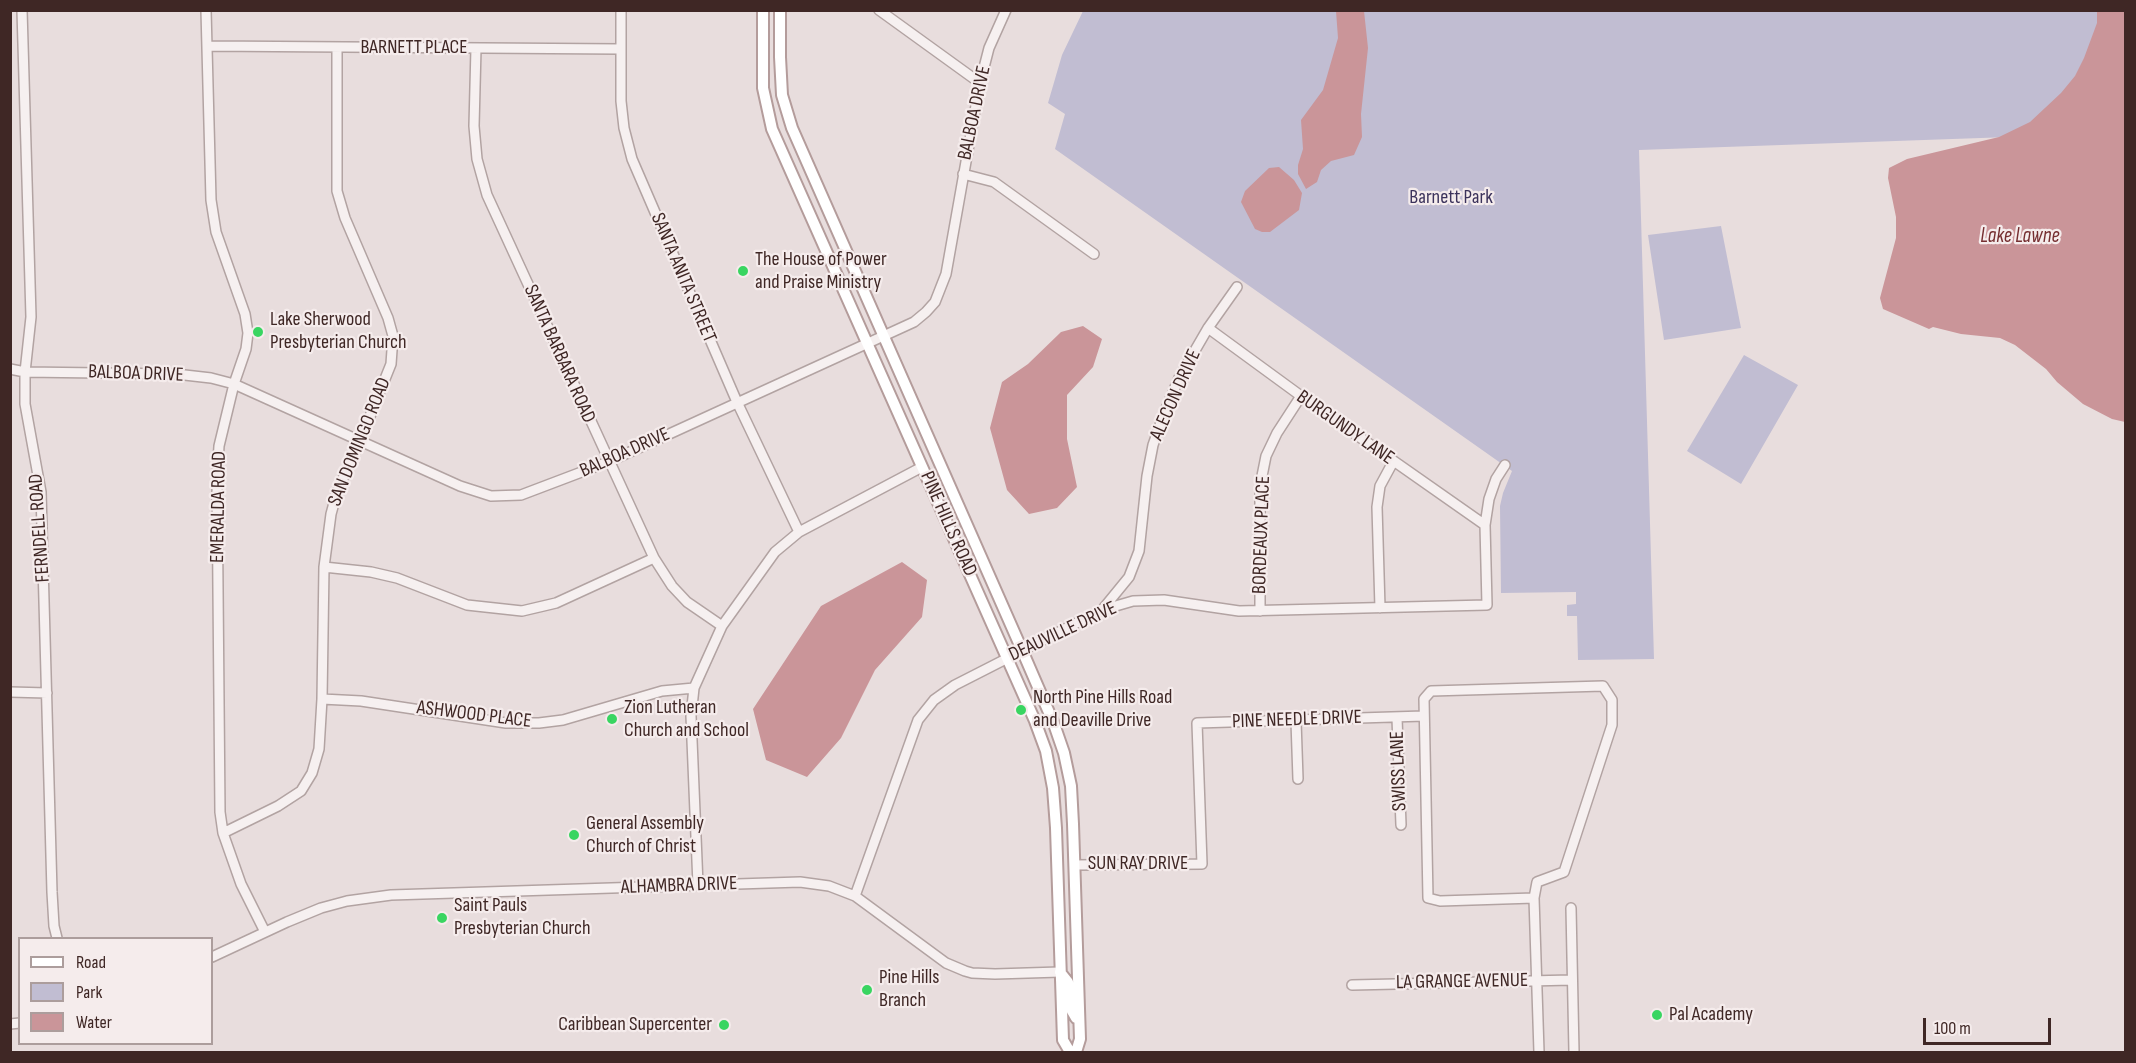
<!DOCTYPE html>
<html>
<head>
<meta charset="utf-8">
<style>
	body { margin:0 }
	#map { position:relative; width:2136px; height:1063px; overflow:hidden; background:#e8dddd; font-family:"Sofia Sans Condensed",sans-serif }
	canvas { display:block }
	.frame { position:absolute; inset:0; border:12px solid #3f2725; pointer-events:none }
	.legend { position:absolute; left:18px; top:937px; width:195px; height:108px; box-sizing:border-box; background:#f5ecec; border:2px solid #ac9d9c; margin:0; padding:8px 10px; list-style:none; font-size:18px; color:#3f2725 }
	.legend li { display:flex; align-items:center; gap:12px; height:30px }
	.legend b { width:30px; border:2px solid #ac9d9c }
	.scale { position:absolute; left:1923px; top:1018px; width:128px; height:27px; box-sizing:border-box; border:3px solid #3f2725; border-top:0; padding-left:8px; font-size:18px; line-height:21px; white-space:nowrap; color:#3f2725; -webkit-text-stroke:4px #f5ecec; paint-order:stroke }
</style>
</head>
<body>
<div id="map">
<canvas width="2136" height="1063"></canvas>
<div class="frame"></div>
<ul class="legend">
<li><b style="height:8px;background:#fff"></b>Road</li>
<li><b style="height:16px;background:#c1bdd2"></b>Park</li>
<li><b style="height:16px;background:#ca9599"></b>Water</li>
</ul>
<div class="scale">100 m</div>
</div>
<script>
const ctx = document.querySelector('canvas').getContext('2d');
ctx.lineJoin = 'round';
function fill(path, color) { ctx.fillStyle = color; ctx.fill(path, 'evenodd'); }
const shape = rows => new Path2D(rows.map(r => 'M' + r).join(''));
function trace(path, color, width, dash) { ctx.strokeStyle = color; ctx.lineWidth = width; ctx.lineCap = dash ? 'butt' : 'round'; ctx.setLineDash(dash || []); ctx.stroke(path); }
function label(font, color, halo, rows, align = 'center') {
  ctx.font = font + ' "Sofia Sans Condensed",sans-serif'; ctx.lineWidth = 4.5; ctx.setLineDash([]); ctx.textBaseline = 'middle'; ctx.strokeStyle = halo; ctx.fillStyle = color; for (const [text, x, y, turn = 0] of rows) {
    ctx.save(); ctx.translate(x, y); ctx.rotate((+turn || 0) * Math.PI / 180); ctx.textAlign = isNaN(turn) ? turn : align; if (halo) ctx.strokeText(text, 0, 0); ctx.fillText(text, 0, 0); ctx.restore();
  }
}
fill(shape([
	[1083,11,2125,11,2095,134,1639,150,1654,659,1578,660,1577,616,1567,616,1567,605,1576,604,1576,592,1501,593,1500,506,1503,493,1512,471,1055,149,1065,114,1048,103,1062,55],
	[1721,226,1741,328,1664,340,1648,235],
	[1744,355,1798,385,1741,484,1687,451]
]), '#c1bdd2');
fill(shape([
	[1336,11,1364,11,1368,48,1361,114,1362,137,1354,155,1331,161,1321,170,1317,182,1306,189,1298,174,1298,165,1303,149,1301,120,1323,90,1338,38],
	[2097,11,2125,11,2125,422,2112,419,2083,404,2057,382,2046,369,2015,345,2000,338,1961,334,1933,327,1929,329,1883,309,1880,298,1896,238,1896,217,1888,178,1889,168,1907,159,1999,137,2030,122,2061,93,2075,76,2084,58,2097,23],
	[1279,167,1294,180,1302,193,1299,210,1270,232,1262,232,1255,229,1241,202,1245,191,1269,168],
	[1083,326,1102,339,1093,367,1067,395,1067,439,1077,487,1057,508,1029,514,1007,490,990,428,1002,382,1028,364,1061,332],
	[902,562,927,580,922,617,875,670,841,738,807,777,766,760,753,709,821,606]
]), '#ca9599');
const minor = shape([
	[22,10,31,317,25,372,25,404,41,492,52,892,54,926,57,938],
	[206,10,211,200,216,232,245,314,248,333,246,349,234,384,219,446,217,479,220,812,223,833,241,884,265,932],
	[621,10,621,101,624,128,632,159,737,402,799,532],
	[879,10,980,83],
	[207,46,620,49],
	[476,48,474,126,477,159,487,195,654,558,672,586,687,602,722,626],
	[963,174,994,182,1094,254],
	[1208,328,1301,396,1485,525],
	[10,369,25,372,176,374,211,378,234,384,460,486,491,496,521,495,608,462,914,322,926,312,935,302,946,274,980,83,989,48,1006,10],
	[324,567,371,572,397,578,467,605,522,611,556,603,654,558],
	[1380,608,1377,507,1380,486,1393,462],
	[1102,610,1129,577,1139,551,1147,476,1153,445,1165,411,1179,378,1208,328,1237,287],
	[1260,611,1260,495,1262,476,1266,456,1277,433,1301,396],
	[10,692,47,693],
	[322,699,361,701,506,723,539,723,563,720,662,691,694,688],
	[1397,718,1401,825],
	[1296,721,1298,779],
	[223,833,278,806,301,791,312,773,319,749,322,699,324,567,331,514,337,492,360,441,391,364,393,336,388,318,345,218,337,191,337,48],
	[1075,865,1202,864,1197,723,1424,716],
	[698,885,691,716,694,688,722,626,775,552,799,532,922,467],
	[855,896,918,720,934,700,955,685,1102,610,1133,601,1164,600,1239,611,1487,605,1485,525,1489,499,1496,479,1505,465],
	[1534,898,1440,901,1428,898,1424,699,1431,691,1603,686,1612,700,1612,725,1564,872,1537,882,1534,898,1539,1052],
	[1571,908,1574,1052],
	[212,957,287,922,321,908,347,901,391,895,800,882,829,886,855,896,946,963,965,971,972,973,995,974,1060,972],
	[1352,985,1572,980],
	[10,1024,20,1023]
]);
const major = shape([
	[763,10,763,88,772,129,1035,721,1046,751,1053,788,1056,828,1063,1040,1070,1052],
	[780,10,780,57,782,95,792,128,1022,650,1054,724,1064,753,1071,786,1073,824,1080,1039,1076,1052],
	[1060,972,1068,982,1072,1011,1076,1018]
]);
trace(minor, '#b2a3a2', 12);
trace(major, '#b49c9b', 14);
trace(minor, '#f6f0f0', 9);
trace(major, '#fff', 10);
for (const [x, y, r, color] of [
	[743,271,6,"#39d561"],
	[258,332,6,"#39d561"],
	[1021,710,6,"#39d561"],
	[612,719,6,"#39d561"],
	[574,835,6,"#39d561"],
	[442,918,6,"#39d561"],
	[867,990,6,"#39d561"],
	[1657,1015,6,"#39d561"],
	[724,1025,6,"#39d561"]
]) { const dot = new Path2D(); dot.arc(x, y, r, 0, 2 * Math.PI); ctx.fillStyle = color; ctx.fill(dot); trace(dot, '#f5ecec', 2); }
label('20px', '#3f2725', '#f5ecec', [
	["BARNETT PLACE",414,48],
	["BALBOA DRIVE",975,113,-78],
	["SANTA ANITA STREET",683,278,67],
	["SANTA BARBARA ROAD",559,354,66],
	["BALBOA DRIVE",136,374,2],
	["ALECON DRIVE",1176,395,-66],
	["BURGUNDY LANE",1345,428,35],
	["SAN DOMINGO ROAD",360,442,-68],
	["BALBOA DRIVE",625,453,-24],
	["EMERALDA ROAD",219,507,-89],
	["PINE HILLS ROAD",948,524,66],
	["FERNDELL ROAD",40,528,-94],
	["BORDEAUX PLACE",1262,535,-88],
	["DEAUVILLE DRIVE",1063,632,-25],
	["ASHWOOD PLACE",474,715,7],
	["PINE NEEDLE DRIVE",1297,720,-2],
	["SWISS LANE",1399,771,-92],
	["SUN RAY DRIVE",1138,864],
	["ALHAMBRA DRIVE",679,886,-2],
	["LA GRANGE AVENUE",1462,982,-1]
]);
label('20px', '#3b325b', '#f5ecec', [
	["Barnett Park",1451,198]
]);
label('20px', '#3f2725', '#f5ecec', [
	["The House of Power",755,260],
	["and Praise Ministry",755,283],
	["Lake Sherwood",270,320],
	["Presbyterian Church",270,343],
	["North Pine Hills Road",1033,698],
	["and Deaville Drive",1033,721],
	["Zion Lutheran",624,708],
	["Church and School",624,731],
	["General Assembly",586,824],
	["Church of Christ",586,847],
	["Saint Pauls",454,906],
	["Presbyterian Church",454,929],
	["Pine Hills",879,978],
	["Branch",879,1001],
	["Pal Academy",1669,1015],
	["Caribbean Supercenter",712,1025,"right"]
], 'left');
label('italic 21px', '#752e30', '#f5ecec', [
	["Lake Lawne",2020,237]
]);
</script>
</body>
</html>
